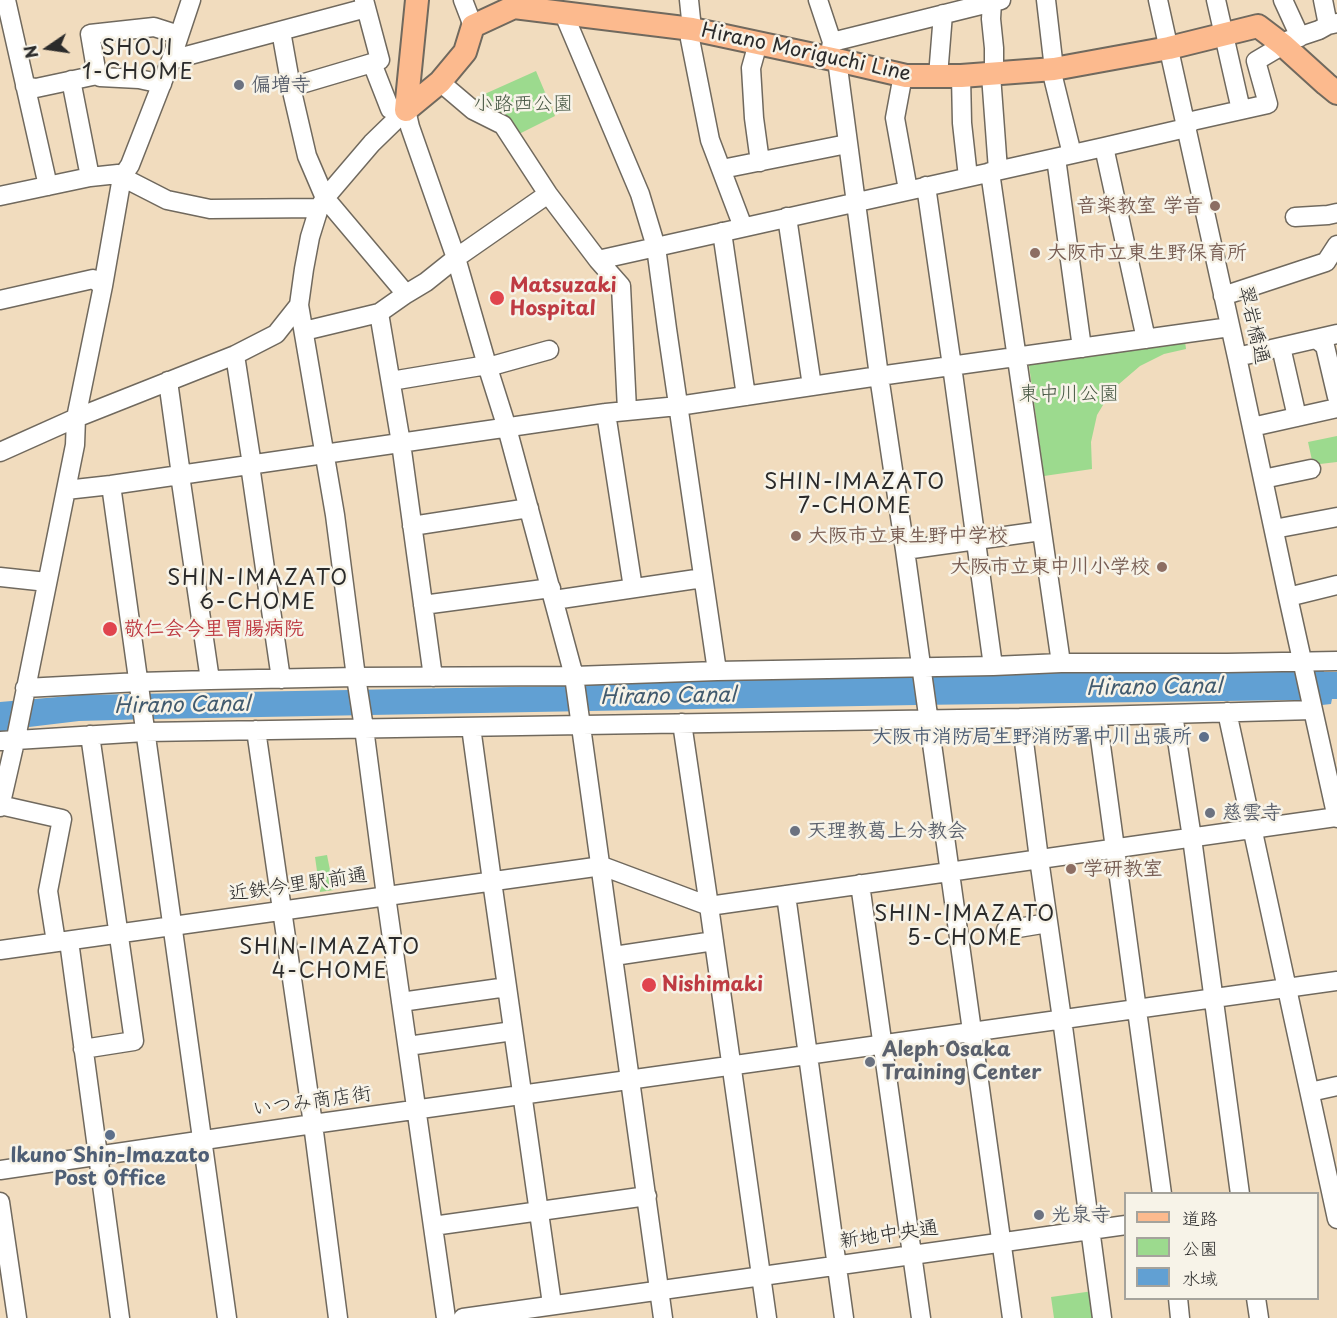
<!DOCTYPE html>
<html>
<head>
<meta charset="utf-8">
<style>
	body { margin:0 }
	#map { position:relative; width:1337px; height:1318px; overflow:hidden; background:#f1dcbe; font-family:"Playpen Sans","Klee One",sans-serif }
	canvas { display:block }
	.legend { position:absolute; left:1124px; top:1192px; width:195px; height:108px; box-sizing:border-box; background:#f7f3e8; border:2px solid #a5a39c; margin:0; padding:8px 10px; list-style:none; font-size:18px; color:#2b2b2b }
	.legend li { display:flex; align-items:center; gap:12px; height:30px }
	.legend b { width:30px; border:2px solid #a5a39c }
	.north { position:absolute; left:18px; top:18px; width:60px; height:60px; -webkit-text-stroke:4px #f7f3e8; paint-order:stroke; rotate:257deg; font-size:16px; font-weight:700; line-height:24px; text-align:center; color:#2b2b2b }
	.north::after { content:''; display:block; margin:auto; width:21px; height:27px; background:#2b2b2b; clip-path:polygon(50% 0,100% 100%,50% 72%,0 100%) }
</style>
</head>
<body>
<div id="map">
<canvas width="1337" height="1318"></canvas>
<ul class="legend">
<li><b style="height:8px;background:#fcba8e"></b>道路</li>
<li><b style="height:16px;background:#9cda8e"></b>公園</li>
<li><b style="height:16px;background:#61a0d3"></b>水域</li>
</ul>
<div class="north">N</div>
</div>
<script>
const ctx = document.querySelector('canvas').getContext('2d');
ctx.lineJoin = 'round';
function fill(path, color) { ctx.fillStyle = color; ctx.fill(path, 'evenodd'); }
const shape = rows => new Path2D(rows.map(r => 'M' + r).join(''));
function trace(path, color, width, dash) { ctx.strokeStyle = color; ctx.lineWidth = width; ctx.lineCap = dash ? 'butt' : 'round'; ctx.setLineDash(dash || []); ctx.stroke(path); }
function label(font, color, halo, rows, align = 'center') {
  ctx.font = font + ' "Playpen Sans","Klee One",sans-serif'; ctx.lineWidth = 5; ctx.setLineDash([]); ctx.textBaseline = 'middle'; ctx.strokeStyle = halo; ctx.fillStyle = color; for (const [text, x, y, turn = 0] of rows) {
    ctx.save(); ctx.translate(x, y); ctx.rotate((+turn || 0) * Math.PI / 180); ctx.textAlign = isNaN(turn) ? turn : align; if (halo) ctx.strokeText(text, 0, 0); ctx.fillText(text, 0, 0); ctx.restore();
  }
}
fill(shape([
	[536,71,555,116,515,136,469,101],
	[1185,341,1186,349,1164,354,1140,366,1112,390,1097,415,1091,442,1092,469,1044,476,1029,365],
	[1337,436,1337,462,1320,464,1321,473,1315,474,1308,442],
	[327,855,334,890,320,892,315,857],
	[1093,1291,1097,1318,1054,1318,1051,1297]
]), '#9cda8e');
fill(shape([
	[1323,667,1324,672,1337,672,1337,699,1332,699,1331,704,1322,705,1299,700,916,705,152,719,79,721,29,727,0,734,0,702,81,695,563,686,910,673,1293,672]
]), '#61a0d3');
const minor = shape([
	[6,0,48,186],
	[364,0,380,60,372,63,390,109,406,110],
	[463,0,473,26],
	[689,0,692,29,690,39,710,140,743,227],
	[818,0,832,42,830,53],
	[1046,0,1054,69],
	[1158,0,1237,357,1288,597,1337,818],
	[1216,0,1241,110],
	[1283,0,1300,37],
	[1323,0,1328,25],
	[992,2,991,19,994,48,994,65,991,75,998,170],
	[563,12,640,194,656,247,667,329,717,671],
	[281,31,291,87,307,156,325,198,406,294],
	[832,42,1001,0],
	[758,43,751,68,754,118,760,162],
	[171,60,366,8],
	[837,60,879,376,905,550,1012,1318],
	[1051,69,1072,154],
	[97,75,100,77,139,79,162,84],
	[903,75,895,118,908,190],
	[938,76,943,14],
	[961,76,962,123,968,177],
	[71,80,90,177],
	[440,82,473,110,503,125,548,194,598,260,1104,147,1186,128,1192,121,1268,104,1256,61,1283,45,1289,40,1319,30,1328,25,1337,23],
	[25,86,36,88,97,75,90,34,154,27,179,35],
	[291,87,372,63],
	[406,110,372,143,325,198,319,208,310,237,304,269,299,305,335,515,356,677,364,728,386,896,446,1318],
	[406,110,410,127,456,258,487,365,507,428,574,676,663,1318],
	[1104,147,1146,339],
	[1056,158,1082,348],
	[722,169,847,144],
	[990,172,1061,663],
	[926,186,952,366,993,666],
	[0,196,90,177,118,174,122,177,167,200,210,209,319,208],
	[787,217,812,386],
	[1295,217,1328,215,1337,213],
	[722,232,746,396],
	[598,260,621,286,627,410],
	[1223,296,1326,262,1337,245],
	[0,300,93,279,103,286],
	[379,313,401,443,433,677],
	[304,331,379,313,406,294,426,282,456,258,548,194],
	[1316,339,1325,346,1337,397],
	[1281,347,1297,417],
	[235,355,252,465],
	[1237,357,1337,334],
	[488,367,549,350],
	[168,381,181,475],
	[391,381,487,365],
	[606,413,633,588],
	[1252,427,1337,408],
	[0,452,76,418,235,355,276,334,299,305],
	[250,465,281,679],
	[180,475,210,680],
	[1263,479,1311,469],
	[111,485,227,1318],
	[66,490,111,485,606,413,678,406,879,376,1230,327],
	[412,526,529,508],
	[1274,529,1337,517],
	[905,550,1041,531],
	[0,577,47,582],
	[1288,597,1337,585],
	[554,600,703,578],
	[423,605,551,588],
	[25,688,139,682,210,680,356,677,574,676,717,671,993,666,1061,663,1227,663,1337,661],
	[1227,712,1337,1219],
	[1173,714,1192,838,1240,1194],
	[1097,716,1162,1194],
	[1021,718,1039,859,1062,1019,1102,1318],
	[682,723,709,906,767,1318],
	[471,727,492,881,552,1304],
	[256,730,313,1124,338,1318],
	[0,741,145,732,1021,718,1313,710],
	[0,805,62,819,48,891,56,942],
	[0,807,17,733,75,445,76,418,103,286,122,177,130,165,171,60,191,0],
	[860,884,921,1318],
	[786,895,844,1318],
	[1006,930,1048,923],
	[69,941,120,1318],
	[0,950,602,866,709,906,1337,817],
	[614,956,714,941],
	[401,1002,507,987],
	[408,1046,513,1031],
	[83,1049,134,1041,90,735],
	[1310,1092,1337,1086],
	[0,1170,313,1124,1337,981],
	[0,1202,17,1318],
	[433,1226,647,1196],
	[1178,1298,1180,1318],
	[1256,1298,1259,1318],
	[463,1318,1126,1225]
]);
const major = shape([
	[406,110,440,82,465,52,473,26,514,7,692,29,837,60,906,76,961,76,1054,69,1169,48,1258,26,1283,45,1326,84,1337,93],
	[406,110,417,0]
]);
trace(minor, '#70695e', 21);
trace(major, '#70695e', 26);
trace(minor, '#fff', 18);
trace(major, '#fcba8e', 22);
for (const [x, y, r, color] of [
	[239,85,6,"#6b7280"],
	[1215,206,6,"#8d6e63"],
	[1035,253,6,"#8d6e63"],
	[497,298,8,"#e0444e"],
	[796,536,6,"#8d6e63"],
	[1162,567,6,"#8d6e63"],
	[110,629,8,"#e0444e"],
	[1204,737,6,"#5c6f8a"],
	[1210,813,6,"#6b7280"],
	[795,831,6,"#6b7280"],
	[1071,869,6,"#8d6e63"],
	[649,985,8,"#e0444e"],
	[870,1062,6,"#6b7280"],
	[110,1135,6,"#5c6f8a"],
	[1039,1215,6,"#6b7280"]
]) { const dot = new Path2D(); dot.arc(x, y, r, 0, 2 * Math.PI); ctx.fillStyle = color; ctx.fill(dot); trace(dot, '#f7f3e8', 2); }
label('20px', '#2b2b2b', '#f7f3e8', [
	["Hirano Moriguchi Line",806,53,12],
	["翠岩橋通",1253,325,77],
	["近鉄今里駅前通",298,885,-8],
	["いつみ商店街",312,1102,-8],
	["新地中央通",889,1235,-8]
]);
label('bold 20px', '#5b616d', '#f7f3e8', [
	["偏増寺",251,85],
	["慈雲寺",1222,813],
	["天理教葛上分教会",807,831],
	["Aleph Osaka",882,1050],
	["Training Center",882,1073],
	["光泉寺",1051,1215]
], 'left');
label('20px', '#475744', '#f7f3e8', [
	["小路西公園",523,104],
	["東中川公園",1069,394]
]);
label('bold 20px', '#785e54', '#f7f3e8', [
	["音楽教室 学音",1203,206,"right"],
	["大阪市立東生野保育所",1047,253],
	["大阪市立東生野中学校",808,536],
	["大阪市立東中川小学校",1150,567,"right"],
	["学研教室",1083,869]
], 'left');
label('bold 20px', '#be3a42', '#f7f3e8', [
	["Matsuzaki",510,286],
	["Hospital",510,309],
	["敬仁会今里胃腸病院",124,629],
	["Nishimaki",662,985]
], 'left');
label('bold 20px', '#4e5e75', '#f7f3e8', [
	["大阪市消防局生野消防署中川出張所",1192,737],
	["Ikuno Shin-Imazato",110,1156,"center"],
	["Post Office",110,1179,"center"]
], 'right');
ctx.letterSpacing = '1.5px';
label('21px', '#2b2b2b', '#f7f3e8', [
	["SHOJI",138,49],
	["1-CHOME",138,73],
	["SHIN-IMAZATO",855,483],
	["7-CHOME",855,507],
	["SHIN-IMAZATO",258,579],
	["6-CHOME",258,603],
	["SHIN-IMAZATO",965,915],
	["5-CHOME",965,939],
	["SHIN-IMAZATO",330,948],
	["4-CHOME",330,972]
]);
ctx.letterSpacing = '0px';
label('italic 21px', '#415a6e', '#f7f3e8', [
	["Hirano Canal",1154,688,-1],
	["Hirano Canal",668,697,-1],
	["Hirano Canal",182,706,-1]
]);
</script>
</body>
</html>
